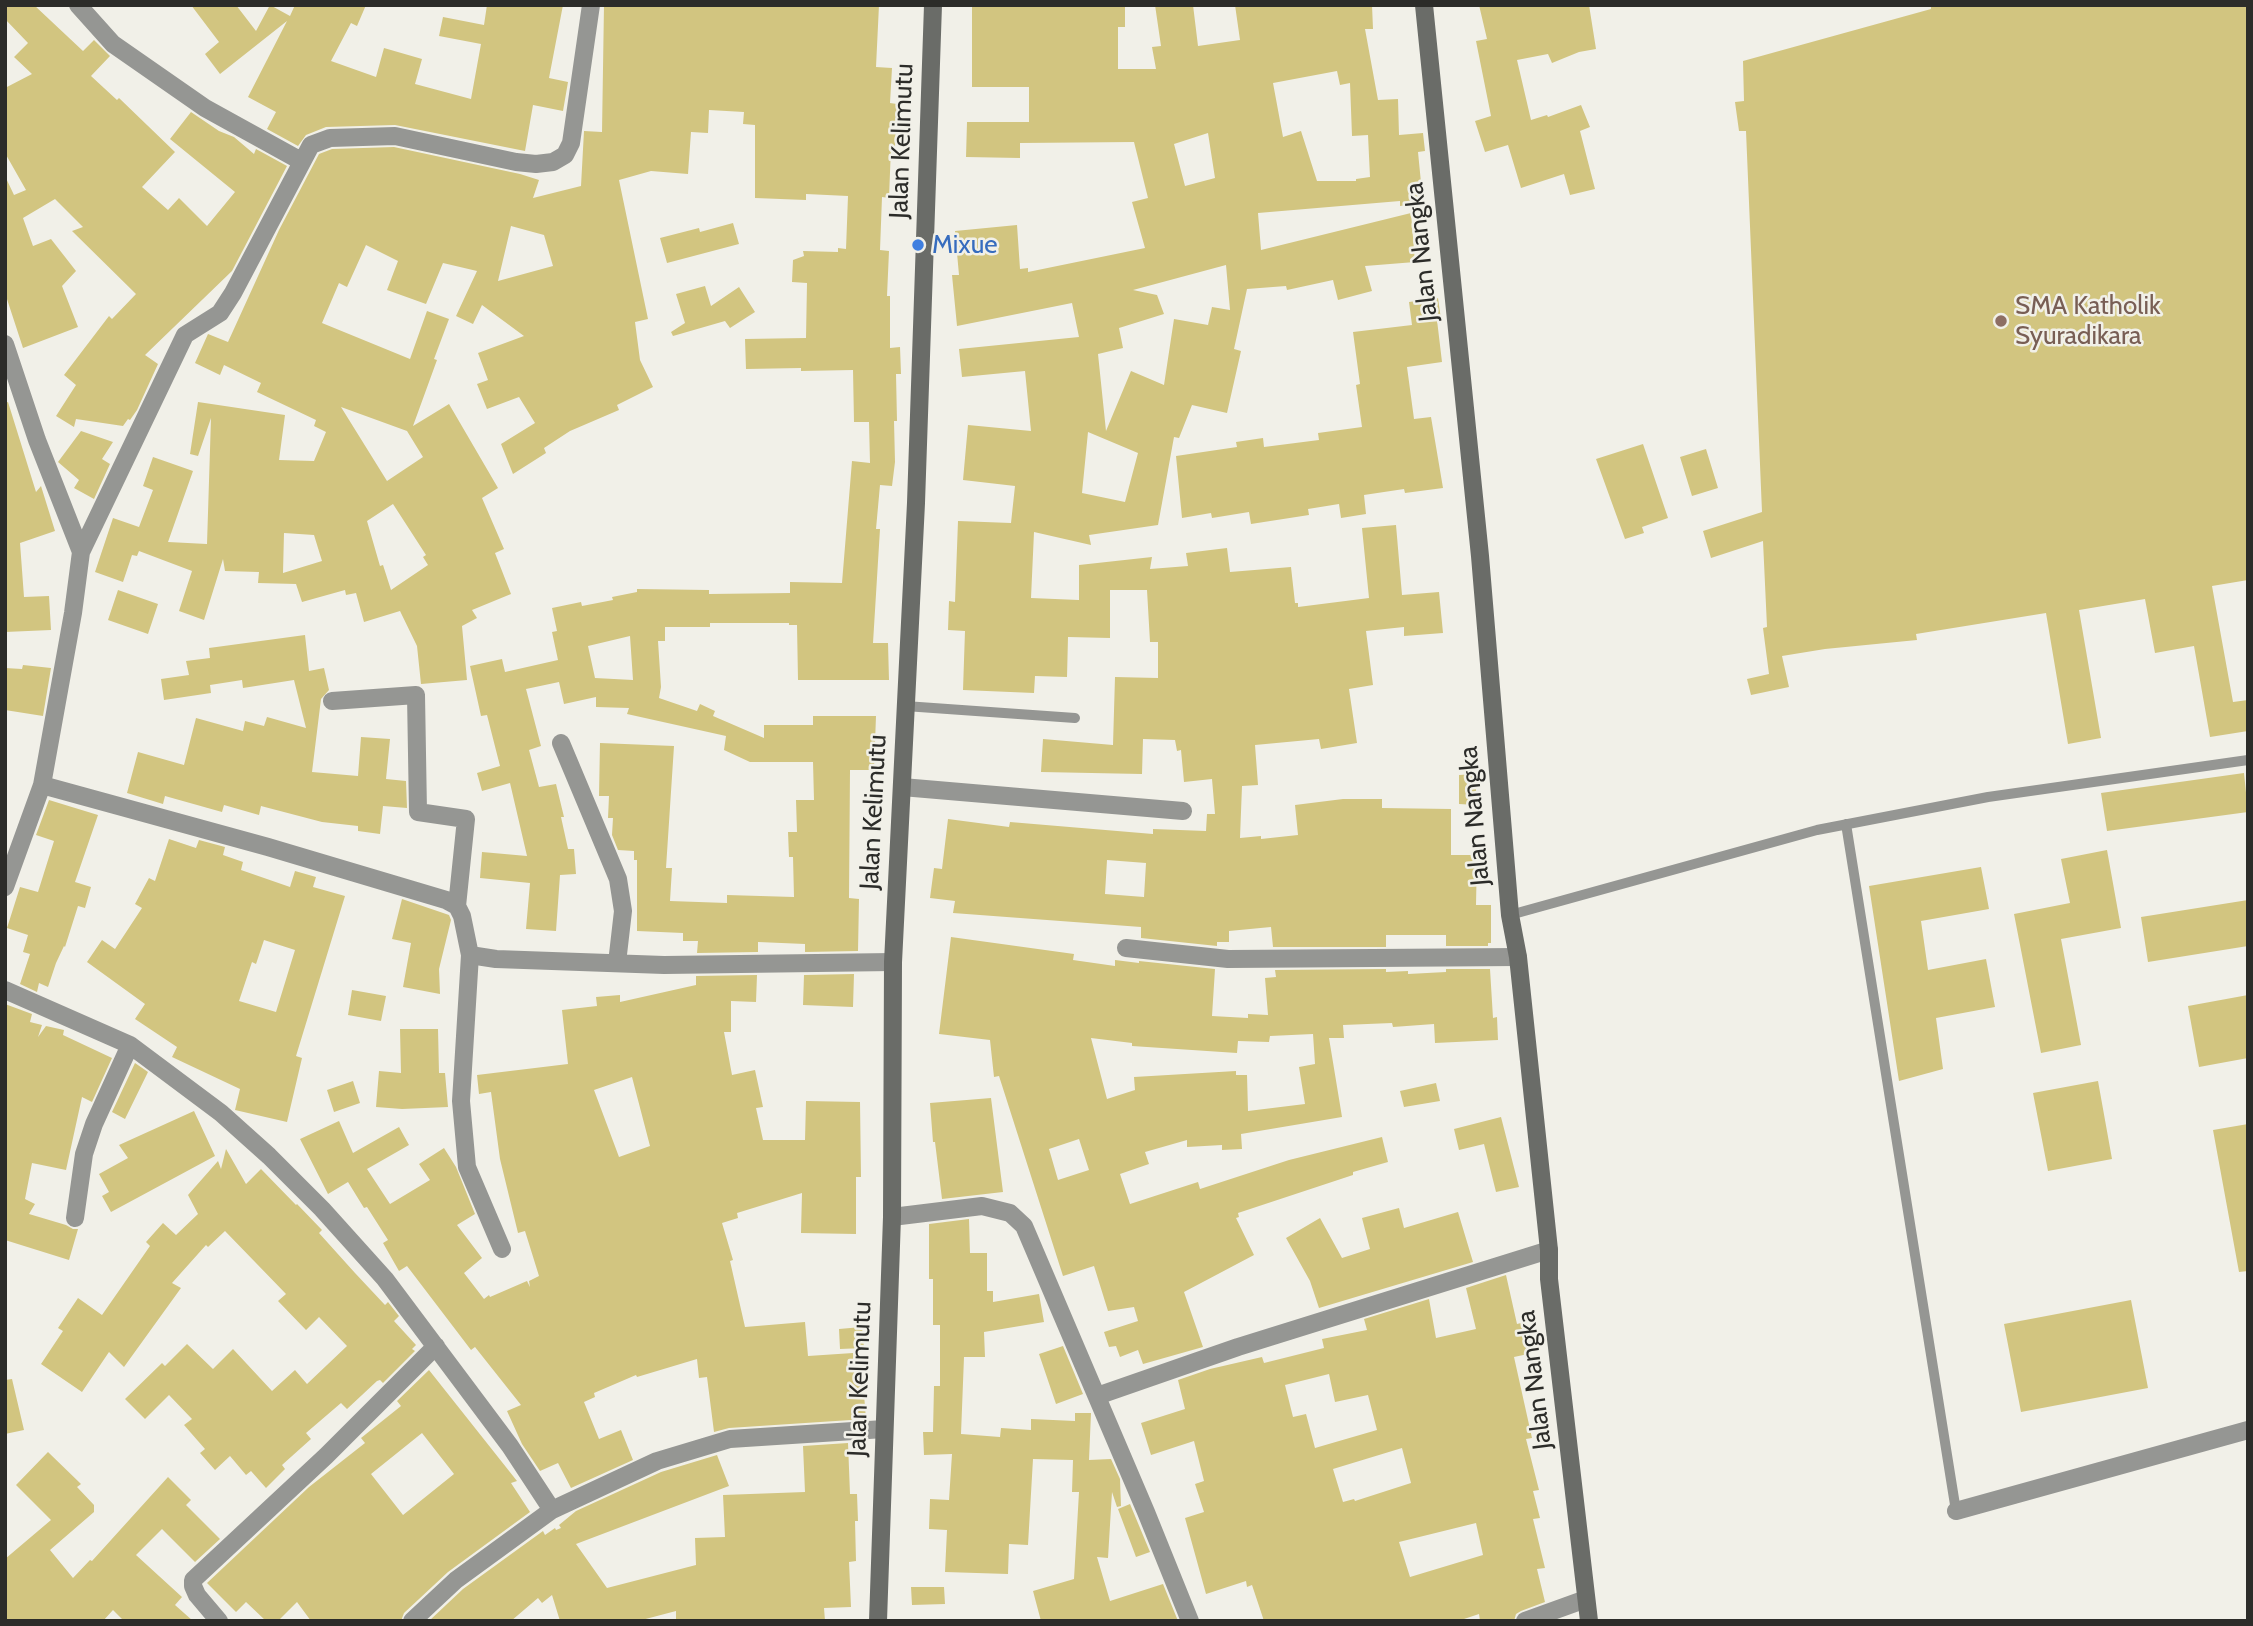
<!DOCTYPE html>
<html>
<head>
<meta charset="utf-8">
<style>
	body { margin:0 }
	#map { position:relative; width:2253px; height:1626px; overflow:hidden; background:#f1f0e8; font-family:Cabin,sans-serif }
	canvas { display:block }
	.frame { position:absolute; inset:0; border:7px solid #2c2c29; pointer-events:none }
</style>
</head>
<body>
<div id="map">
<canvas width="2253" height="1626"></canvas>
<div class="frame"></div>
</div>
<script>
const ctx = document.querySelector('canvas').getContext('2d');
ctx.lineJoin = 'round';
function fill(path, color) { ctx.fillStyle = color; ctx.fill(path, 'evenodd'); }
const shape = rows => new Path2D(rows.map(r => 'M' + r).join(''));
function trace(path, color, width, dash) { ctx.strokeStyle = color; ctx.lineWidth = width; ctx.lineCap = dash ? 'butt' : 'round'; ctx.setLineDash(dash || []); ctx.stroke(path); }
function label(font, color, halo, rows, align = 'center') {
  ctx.font = font + ' Cabin,sans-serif'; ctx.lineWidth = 5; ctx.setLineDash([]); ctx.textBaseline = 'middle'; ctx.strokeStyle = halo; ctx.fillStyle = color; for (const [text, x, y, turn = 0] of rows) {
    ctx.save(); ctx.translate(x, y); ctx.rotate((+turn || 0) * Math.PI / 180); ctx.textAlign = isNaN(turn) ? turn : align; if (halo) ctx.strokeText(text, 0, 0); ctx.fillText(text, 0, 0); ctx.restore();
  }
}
fill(shape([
	[5,5,34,5,83,51,94,40,110,56,91,76,117,100,119,98,175,152,142,187,168,210,179,198,207,226,235,192,170,139,191,112,219,131,234,137,254,154,256,149,287,166,232,271,145,355,158,364,137,410,130,420,128,419,123,426,76,419,74,427,56,416,76,385,64,375,109,316,112,319,136,294,72,231,83,227,55,199,23,218,33,246,51,239,76,271,62,286,78,327,23,348,5,293,5,176,14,195,26,190,5,153,5,88,32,74,14,57,28,43,5,19],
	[191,5,236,5,256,31,270,5,290,16,295,5,366,5,357,26,351,23,331,61,376,77,384,48,422,59,415,84,471,99,481,44,439,36,443,17,484,25,487,5,563,5,549,78,568,82,563,111,533,105,525,151,395,125,326,127,306,135,298,146,267,129,276,112,248,97,287,21,220,74,205,54,219,42],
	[604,5,879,5,876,67,892,68,890,103,897,104,895,147,891,147,889,198,882,197,880,250,889,251,887,296,890,296,890,348,900,347,901,374,896,374,897,421,894,421,895,462,892,486,880,485,876,529,880,529,873,643,888,643,889,680,798,680,797,625,789,625,789,623,710,623,710,627,665,627,665,641,658,641,661,687,659,698,697,711,700,704,715,711,713,716,764,738,764,725,813,725,813,716,876,716,874,770,850,770,849,898,859,899,858,951,805,952,805,944,758,942,758,952,697,953,698,941,683,941,683,933,637,931,637,860,634,860,634,851,618,850,612,835,613,818,608,818,609,796,599,796,600,743,674,746,666,868,672,868,670,901,727,903,727,895,794,897,793,857,789,857,788,832,797,832,796,800,814,800,813,762,750,762,724,750,726,736,627,714,629,708,596,707,596,697,564,704,559,682,526,689,541,746,529,750,539,787,556,784,564,817,561,817,568,849,574,849,576,874,560,875,556,931,526,929,530,883,480,878,482,852,527,856,510,783,482,791,477,773,500,766,487,715,481,716,470,666,502,659,505,672,558,660,552,632,557,631,552,608,581,602,582,606,613,600,612,597,637,592,637,589,709,590,709,594,790,593,790,582,842,583,852,461,870,463,869,422,854,422,853,370,801,371,801,368,746,369,745,339,806,338,807,283,792,282,793,260,804,256,803,251,838,252,838,248,846,249,848,196,806,194,806,200,755,198,755,125,743,124,744,112,709,110,708,133,691,132,688,174,651,171,619,180,648,319,635,322,640,360,653,387,617,405,619,410,570,431,544,448,546,453,513,474,501,444,535,423,519,397,487,409,477,384,488,380,478,353,524,336,482,305,473,324,456,316,477,271,443,263,426,304,387,290,398,261,366,245,347,287,339,283,322,323,410,359,427,311,449,319,434,359,437,360,413,426,449,404,498,488,482,498,504,549,495,553,511,594,472,610,477,618,462,626,467,680,421,684,417,646,400,611,364,622,356,593,346,595,345,590,302,602,296,584,258,583,259,572,225,571,223,559,204,620,179,611,192,571,139,551,137,556,132,555,123,582,95,572,113,518,139,527,153,490,143,486,153,457,193,471,168,542,207,544,211,418,198,456,190,454,198,402,285,415,279,460,314,461,326,432,314,426,316,420,257,392,261,383,224,365,220,375,195,363,208,334,228,342,279,230,319,154,332,149,394,147,520,174,539,180,533,198,581,186,584,131,602,132],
	[511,226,544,235,553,266,498,281],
	[341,407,407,431,423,457,387,481],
	[393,504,426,555,423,557,428,565,391,590,383,565,380,566,367,521],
	[284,533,314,535,322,561,283,573],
	[630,636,633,680,595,678,588,646],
	[972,5,1125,5,1125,27,1118,27,1118,69,1156,69,1152,47,1161,46,1155,5,1193,5,1198,46,1240,40,1235,5,1372,5,1373,29,1365,29,1378,100,1398,99,1399,135,1423,133,1425,151,1418,152,1423,203,1400,206,1400,201,1258,213,1261,250,1411,213,1415,262,1365,266,1372,291,1338,300,1333,280,1287,290,1286,286,1247,289,1234,349,1241,351,1227,413,1192,405,1179,438,1174,437,1158,525,1089,535,1091,545,1034,532,1031,598,1079,600,1079,565,1152,557,1150,569,1188,566,1186,553,1227,548,1230,572,1291,567,1295,603,1298,603,1298,607,1369,598,1362,528,1396,525,1402,595,1439,592,1443,633,1404,636,1404,627,1366,631,1373,685,1349,689,1357,743,1321,749,1319,739,1255,745,1258,785,1242,786,1240,838,1261,836,1261,839,1298,835,1295,805,1343,799,1382,799,1382,808,1451,809,1451,855,1477,855,1476,905,1491,905,1491,943,1488,943,1488,946,1446,946,1446,935,1386,935,1386,947,1273,947,1271,927,1229,931,1229,942,1217,942,1217,946,1141,938,1141,927,953,913,955,901,930,898,934,868,942,869,948,819,1009,827,1010,822,1153,834,1153,829,1206,831,1207,814,1215,814,1212,779,1184,782,1181,750,1177,751,1175,740,1143,739,1142,774,1041,772,1043,739,1113,745,1115,677,1158,678,1158,642,1150,642,1147,590,1110,590,1110,638,1068,637,1067,677,1035,676,1034,693,963,690,965,631,948,630,949,601,955,602,958,521,1011,523,1015,486,963,480,968,425,1031,431,1025,371,962,377,959,349,1079,337,1072,303,957,326,952,275,959,275,955,231,1017,225,1020,269,1028,268,1028,272,1145,248,1132,202,1148,198,1134,142,1020,143,1020,158,966,157,967,122,1029,122,1029,87,972,87],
	[1337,71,1340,85,1350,83,1352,136,1368,135,1370,177,1356,179,1356,181,1317,181,1301,131,1283,137,1273,83],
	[1208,133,1215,178,1185,186,1174,144],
	[1226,265,1230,310,1212,307,1208,325,1174,319,1164,385,1131,371,1106,431,1098,354,1123,348,1119,328,1164,314,1157,295,1133,290],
	[1088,432,1138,453,1125,502,1082,493],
	[1107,860,1146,863,1144,897,1105,894],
	[1479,5,1589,5,1596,49,1579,52,1552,63,1548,54,1517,60,1531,120,1547,115,1548,117,1581,105,1590,127,1580,131,1595,189,1570,195,1564,174,1521,188,1508,145,1485,152,1475,121,1491,116,1476,41,1487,39],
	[1931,5,2248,5,2248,580,2212,586,2233,702,2248,700,2248,731,2210,737,2194,646,2155,653,2145,599,2079,610,2101,738,2068,744,2046,613,1916,634,1917,640,1825,649,1782,656,1789,687,1751,695,1747,679,1769,674,1763,628,1767,627,1763,541,1711,558,1703,531,1762,512,1746,131,1739,131,1735,102,1744,101,1743,61,1931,9],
	[733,223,739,244,667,263,660,238,699,228,700,232],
	[705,286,711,306,739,287,755,312,730,328,725,321,673,336,671,332,685,323,676,294],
	[1438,298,1441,319,1437,320,1442,362,1407,367,1414,419,1431,417,1443,488,1405,493,1404,489,1364,495,1366,514,1341,518,1339,504,1308,509,1309,515,1251,524,1249,512,1212,518,1211,513,1182,518,1176,456,1237,447,1236,442,1263,438,1264,447,1319,440,1318,433,1362,427,1356,385,1360,384,1353,332,1412,325,1409,302],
	[8,402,36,492,41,486,55,531,20,543,24,597,49,596,51,630,5,632,5,403],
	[81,431,113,442,102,459,110,464,94,499,74,488,79,480,58,462],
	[1643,444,1668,518,1642,527,1644,533,1625,539,1596,459],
	[1706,449,1718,488,1692,496,1680,457],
	[118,590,158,604,148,634,108,620],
	[305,635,309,671,324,668,329,690,321,699,312,772,358,776,361,737,390,739,386,779,406,781,407,808,383,806,380,834,358,831,358,826,322,822,261,806,259,815,224,805,222,812,165,796,163,804,127,793,138,752,184,765,196,718,243,731,245,721,264,726,267,717,306,728,294,680,243,688,242,680,210,685,211,693,164,700,161,679,189,675,186,661,210,658,209,648],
	[23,665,51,668,43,716,5,710,5,668,22,669],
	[2244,773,2248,812,2107,831,2101,793],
	[1476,774,1476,805,1459,804,1459,775],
	[49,800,98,815,75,882,91,887,85,908,78,906,65,947,64,946,56,963,48,987,39,983,37,992,20,984,30,954,23,952,28,935,7,928,20,887,38,892,54,841,36,835],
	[169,839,196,848,199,840,225,847,223,855,243,862,241,870,290,887,295,871,316,877,313,887,345,896,296,1056,302,1058,287,1122,235,1110,240,1089,172,1057,177,1047,135,1019,145,1004,87,962,102,940,115,949,142,908,135,904,149,878,155,881],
	[264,940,295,950,276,1012,239,1001,252,962,256,964],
	[2107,850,2121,928,2061,939,2081,1045,2041,1053,2014,914,2070,903,2061,859],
	[1981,867,1989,909,1921,921,1928,970,1986,959,1995,1007,1936,1018,1943,1069,1899,1081,1869,886],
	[402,899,449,915,451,920,439,969,440,994,403,987,411,943,392,939],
	[2248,900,2248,946,2148,962,2141,917],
	[951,937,1074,954,1073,960,1115,966,1115,960,1139,963,1139,961,1215,969,1212,1016,1248,1018,1248,1014,1268,1015,1265,978,1276,977,1275,970,1386,969,1386,972,1408,971,1408,974,1446,972,1446,969,1490,969,1493,1018,1497,1017,1498,1040,1435,1043,1434,1024,1393,1027,1392,1023,1343,1025,1344,1038,1329,1038,1342,1117,1241,1134,1242,1149,1222,1150,1222,1145,1187,1147,1187,1140,1145,1152,1149,1164,1120,1174,1130,1204,1198,1182,1200,1189,1289,1160,1382,1137,1388,1162,1353,1172,1353,1175,1238,1213,1239,1217,1236,1218,1254,1255,1184,1292,1203,1347,1143,1364,1138,1350,1120,1357,1116,1346,1109,1347,1104,1332,1138,1321,1134,1307,1108,1311,1094,1266,1063,1276,999,1076,994,1077,990,1040,939,1034],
	[1313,1034,1315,1064,1299,1067,1305,1104,1248,1111,1247,1075,1236,1075,1236,1071,1134,1077,1135,1090,1107,1099,1091,1038,1132,1043,1132,1046,1237,1053,1238,1041,1269,1042,1270,1036],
	[1079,1139,1089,1170,1058,1180,1049,1149],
	[854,974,853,1007,803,1005,804,975],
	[757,975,756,1002,731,1001,731,1032,724,1032,732,1075,755,1070,763,1107,756,1108,763,1140,805,1140,806,1101,860,1102,861,1177,856,1177,856,1234,801,1233,802,1193,737,1213,738,1218,722,1223,733,1260,730,1261,745,1327,805,1322,808,1356,853,1353,856,1383,863,1382,866,1419,729,1428,714,1432,707,1377,699,1378,697,1359,637,1377,636,1375,594,1393,595,1397,584,1402,599,1439,621,1430,633,1460,571,1488,558,1463,540,1471,522,1444,507,1411,521,1405,475,1347,471,1350,407,1266,399,1271,383,1243,388,1240,367,1207,364,1208,348,1182,328,1194,300,1139,339,1121,353,1153,399,1127,409,1145,367,1169,390,1204,430,1180,419,1164,444,1148,456,1167,475,1214,457,1225,482,1258,464,1273,484,1299,489,1295,490,1297,527,1281,530,1287,529,1281,539,1276,525,1231,518,1233,500,1159,491,1092,479,1094,477,1075,568,1064,562,1010,597,1006,596,997,620,995,620,1002,696,985,696,976],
	[632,1077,650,1146,619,1157,594,1090],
	[352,990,386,996,381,1021,348,1015],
	[2248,995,2248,1058,2199,1067,2188,1006],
	[5,1004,32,1014,30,1022,42,1025,38,1037,46,1026,64,1030,63,1035,112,1058,92,1102,82,1097,66,1170,32,1163,25,1199,35,1204,29,1214,66,1225,73,1229,78,1229,69,1260,5,1240],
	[400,1029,438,1029,439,1073,445,1073,448,1107,402,1109,376,1107,379,1071,401,1073],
	[135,1063,148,1072,125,1119,112,1112],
	[353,1081,360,1103,334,1112,327,1090],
	[2098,1081,2112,1159,2048,1171,2033,1093],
	[1436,1083,1440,1101,1404,1107,1400,1091],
	[991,1098,1003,1192,942,1199,935,1142,933,1142,930,1103],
	[194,1111,215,1156,111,1212,102,1196,109,1192,99,1174,128,1158,119,1145],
	[1501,1117,1519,1187,1496,1192,1484,1144,1459,1150,1454,1129],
	[2248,1124,2248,1271,2239,1272,2213,1130],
	[226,1149,246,1184,261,1169,296,1205,297,1204,322,1230,319,1233,355,1273,385,1305,388,1302,399,1316,394,1321,416,1345,412,1349,415,1351,383,1383,380,1380,377,1381,347,1409,341,1403,306,1433,311,1439,282,1465,285,1469,266,1488,251,1471,246,1475,230,1456,215,1470,200,1453,205,1449,184,1425,192,1419,169,1395,145,1419,125,1399,162,1363,165,1366,187,1344,213,1369,233,1349,272,1391,295,1370,307,1384,347,1346,319,1317,306,1330,278,1301,286,1294,225,1231,208,1247,206,1245,172,1283,181,1288,124,1367,109,1352,82,1392,41,1364,63,1331,58,1328,78,1298,102,1315,150,1246,146,1242,163,1223,176,1235,198,1214,188,1195,218,1161,221,1169],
	[1399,1208,1404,1228,1458,1212,1473,1262,1319,1308,1310,1281,1286,1238,1320,1218,1342,1258,1370,1249,1362,1218],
	[969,1219,970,1253,987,1253,987,1291,993,1291,993,1302,1039,1294,1044,1322,984,1332,985,1357,964,1357,961,1434,1000,1437,1001,1428,1031,1430,1031,1419,1075,1421,1075,1413,1091,1413,1089,1460,1111,1459,1120,1479,1121,1506,1117,1507,1112,1492,1108,1558,1097,1557,1110,1601,1163,1584,1178,1621,1041,1621,1033,1591,1074,1579,1079,1492,1072,1492,1073,1460,1033,1459,1028,1545,1009,1544,1008,1574,945,1572,947,1530,929,1529,930,1499,949,1500,952,1454,924,1455,923,1432,933,1432,934,1386,940,1386,940,1325,933,1325,933,1279,929,1279,929,1224],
	[1506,1275,1517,1324,1521,1323,1528,1354,1514,1357,1532,1438,1526,1439,1539,1490,1533,1491,1540,1518,1533,1519,1545,1568,1537,1569,1545,1602,1521,1611,1516,1614,1514,1621,1480,1621,1479,1614,1458,1621,1264,1621,1252,1585,1247,1587,1246,1581,1206,1594,1185,1518,1204,1512,1195,1484,1204,1481,1194,1441,1151,1455,1141,1423,1185,1409,1178,1380,1210,1369,1262,1357,1264,1363,1324,1348,1322,1339,1367,1330,1364,1319,1429,1299,1436,1338,1476,1329,1466,1288],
	[1329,1374,1335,1402,1368,1395,1377,1430,1315,1448,1306,1414,1293,1417,1285,1385],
	[1402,1448,1411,1483,1355,1501,1354,1499,1343,1502,1333,1469],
	[1476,1523,1483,1555,1410,1577,1399,1542],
	[2131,1300,2148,1388,2021,1412,2004,1324],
	[862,1327,864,1348,840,1349,839,1329],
	[1063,1346,1083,1394,1056,1404,1039,1354],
	[429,1370,517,1481,511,1483,530,1512,448,1572,404,1613,401,1621,311,1621,297,1602,278,1621,266,1621,246,1602,236,1612,207,1583,309,1487,365,1443,361,1438,401,1406,397,1401],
	[422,1433,454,1474,403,1515,371,1474],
	[12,1379,24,1430,5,1434,5,1380],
	[848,1443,850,1494,857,1494,858,1521,855,1521,856,1561,849,1562,851,1607,824,1608,825,1621,676,1621,676,1611,638,1621,560,1621,552,1595,542,1603,538,1598,511,1621,429,1621,463,1589,543,1531,545,1535,555,1528,556,1530,561,1528,559,1525,576,1511,661,1472,717,1455,729,1486,576,1544,607,1588,696,1565,695,1538,725,1537,723,1495,805,1492,803,1446],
	[48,1452,81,1484,77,1487,94,1505,94,1512,50,1550,73,1578,90,1560,92,1561,168,1477,191,1500,186,1505,220,1539,195,1562,162,1529,136,1555,182,1597,175,1605,193,1621,124,1621,113,1610,103,1621,5,1621,5,1559,51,1520,16,1485],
	[1130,1504,1150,1552,1136,1557,1118,1509],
	[911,1587,944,1587,945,1604,912,1605]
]), '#d2c580');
trace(shape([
	[905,706,1075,718],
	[1846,824,1956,1511],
	[1510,915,1817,830,1988,797,2248,760]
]), '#959693', 10);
trace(shape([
	[78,5,113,44,205,108,301,161],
	[5,344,37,440,81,552,73,613,42,785,5,887],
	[81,552,185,335,220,313,233,293,311,145,330,138,395,136,516,162,536,164,553,162,565,155,571,143,591,5],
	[332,701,416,695,418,812,466,819,457,906],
	[561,743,618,879,623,911,617,963],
	[42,785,268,847,446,900,457,906,462,916,470,955,496,959,664,965,893,962],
	[902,787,1183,811],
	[1126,948,1228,959,1518,957],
	[470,955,461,1101,467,1167,502,1249],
	[5,990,130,1045,221,1113,269,1156,322,1209,385,1279,510,1446,552,1510],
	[892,1217,982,1206,1010,1213,1024,1226,1146,1512,1190,1621],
	[75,1218,84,1154,94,1124,130,1045],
	[1097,1396,1238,1347,1549,1250],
	[1956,1511,2248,1430],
	[219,1621,197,1595,193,1586,193,1580,326,1456,436,1346],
	[412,1621,456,1580,552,1510,657,1461,730,1439,884,1429],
	[1525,1621,1586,1599]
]), '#959693', 18);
trace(shape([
	[1424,5,1480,556,1510,915,1518,957,1549,1250,1549,1279,1589,1621],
	[878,1621,892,1217,893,962,916,503,933,5]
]), '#6a6c68', 18);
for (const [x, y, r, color] of [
	[918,245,7,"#3f7fe0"],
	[2001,321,7,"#8d6e63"]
]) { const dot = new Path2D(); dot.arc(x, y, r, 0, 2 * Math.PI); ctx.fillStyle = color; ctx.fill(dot); trace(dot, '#f1f0e8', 2.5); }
label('26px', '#2c2c29', '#f1f0e8', [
	["Jalan Kelimutu",902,141,-88],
	["Jalan Nangka",1422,252,-96],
	["Jalan Kelimutu",874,812,-87],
	["Jalan Nangka",1475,816,-95],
	["Jalan Kelimutu",860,1379,-88],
	["Jalan Nangka",1535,1380,-97]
]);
label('26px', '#366cbe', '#f1f0e8', [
	["Mixue",932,245]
], 'left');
label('26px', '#785e54', '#f1f0e8', [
	["SMA Katholik",2015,306],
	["Syuradikara",2015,336]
], 'left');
</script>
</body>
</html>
